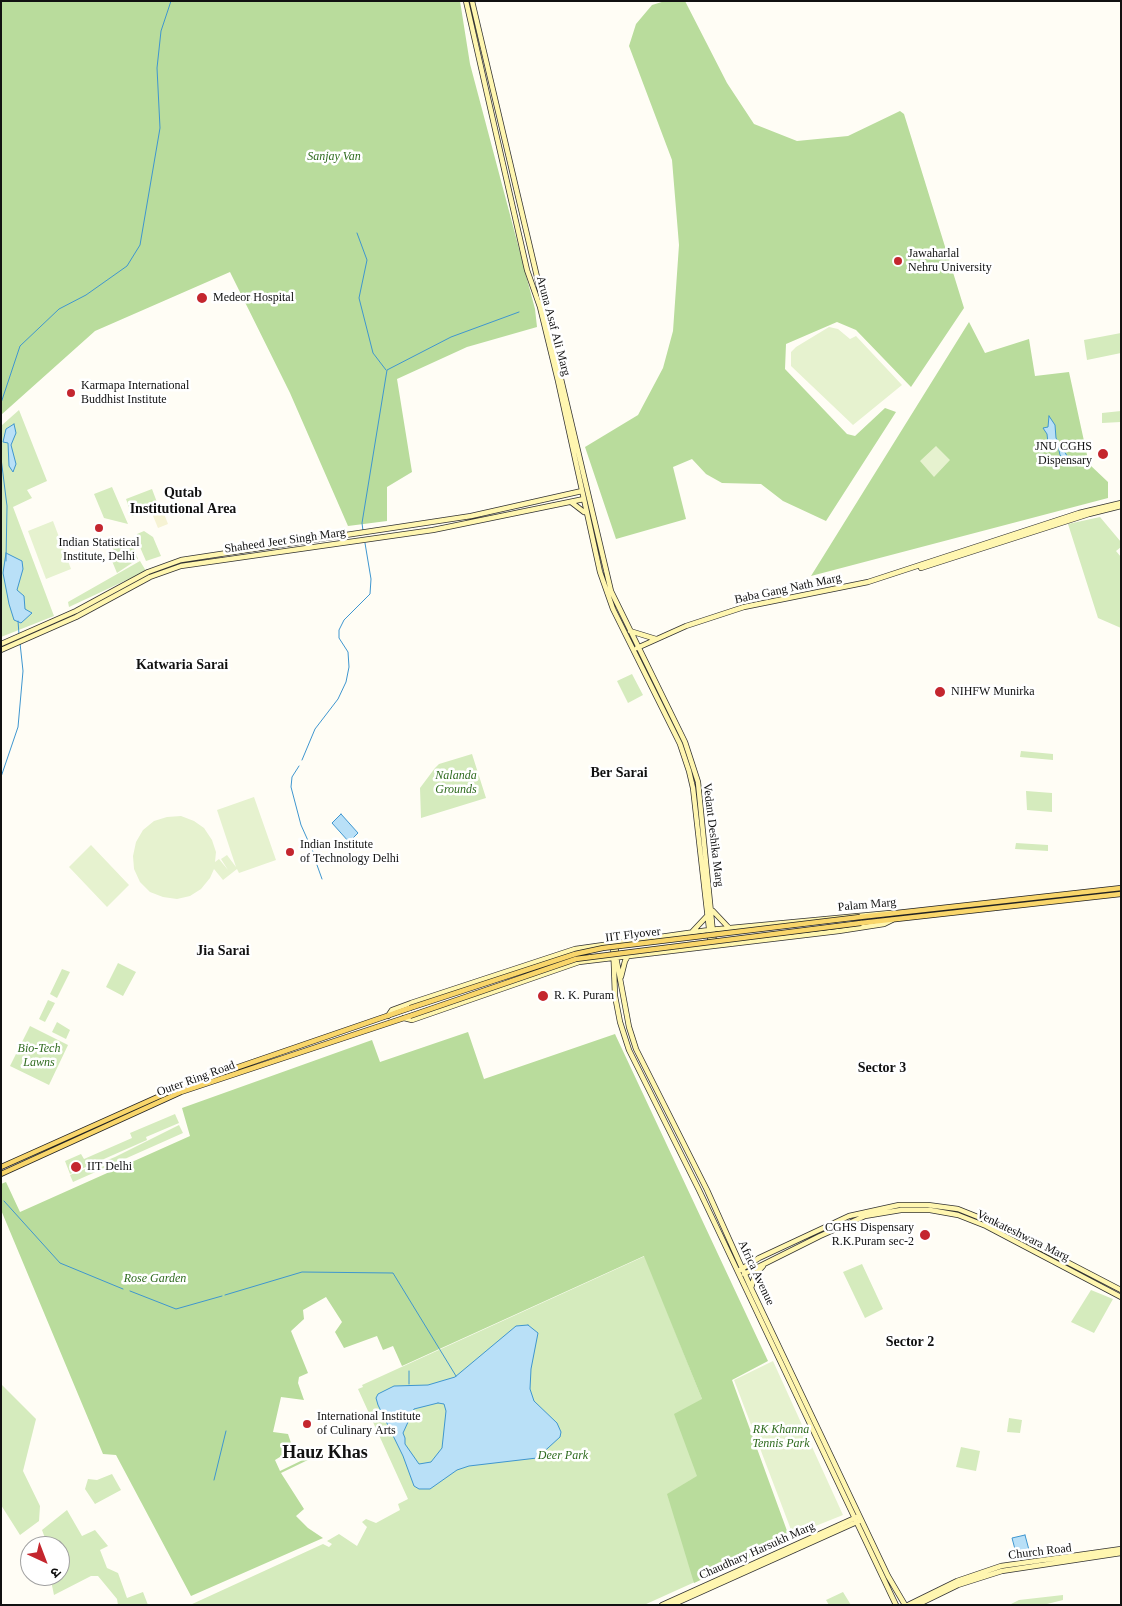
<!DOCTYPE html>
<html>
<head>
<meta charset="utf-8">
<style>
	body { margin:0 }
	#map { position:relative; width:1122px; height:1606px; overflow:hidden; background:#fffdf5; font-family:Georgia,"Noto Sans Devanagari",serif }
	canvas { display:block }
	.frame { position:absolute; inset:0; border:2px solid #111; pointer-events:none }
	.north { position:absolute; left:20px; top:1536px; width:50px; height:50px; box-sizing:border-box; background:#fff; border:1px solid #a0a0a0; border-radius:50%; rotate:137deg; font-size:14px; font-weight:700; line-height:20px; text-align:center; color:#111 }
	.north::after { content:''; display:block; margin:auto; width:18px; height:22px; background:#c4262e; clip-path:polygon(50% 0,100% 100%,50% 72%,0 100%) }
</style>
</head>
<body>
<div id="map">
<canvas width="1122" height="1606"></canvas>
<div class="frame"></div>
<div class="north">उ</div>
</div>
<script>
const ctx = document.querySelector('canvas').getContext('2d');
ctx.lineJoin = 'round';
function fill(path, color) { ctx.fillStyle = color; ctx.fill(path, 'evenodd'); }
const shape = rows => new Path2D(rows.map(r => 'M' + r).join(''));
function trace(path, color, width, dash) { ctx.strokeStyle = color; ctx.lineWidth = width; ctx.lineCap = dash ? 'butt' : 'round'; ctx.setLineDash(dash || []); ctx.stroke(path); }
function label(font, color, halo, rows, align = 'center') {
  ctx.font = font + ' Georgia,serif'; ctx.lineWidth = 5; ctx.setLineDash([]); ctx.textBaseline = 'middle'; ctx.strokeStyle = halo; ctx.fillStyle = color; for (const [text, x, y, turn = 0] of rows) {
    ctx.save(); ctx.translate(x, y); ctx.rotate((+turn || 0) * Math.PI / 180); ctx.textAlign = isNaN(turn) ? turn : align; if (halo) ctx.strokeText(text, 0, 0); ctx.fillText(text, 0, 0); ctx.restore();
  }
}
fill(shape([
	[161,506,168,524,158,528,151,511]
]), '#f6f3d4');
fill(shape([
	[1121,333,1121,353,1087,360,1084,340],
	[19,410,47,481,27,490,32,498,13,507,54,616,1,637,1,426],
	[1121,411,1121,422,1102,423,1102,413],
	[112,487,128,524,104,518,94,494],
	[152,489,158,505,132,516,126,499],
	[1100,517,1121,542,1121,547,1116,551,1121,557,1121,628,1098,618,1068,524],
	[144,531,153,537,161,556,146,561,136,538,137,534],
	[130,538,138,559,117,573,112,561,119,557,110,545],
	[140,561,146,571,69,607,68,602],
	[632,674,643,695,628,703,617,681],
	[1021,751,1053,754,1053,760,1020,757],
	[472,754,486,798,421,818,420,788,435,768,439,764],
	[1026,791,1052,793,1052,812,1027,810],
	[1016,843,1048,845,1048,851,1015,849],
	[118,963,136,972,123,996,106,987],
	[62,969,70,972,57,998,50,994],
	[48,1000,55,1003,45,1022,39,1019],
	[57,1022,70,1030,66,1039,52,1032],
	[30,1026,68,1045,49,1085,10,1066],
	[175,1114,179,1123,146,1137,147,1140,70,1174,65,1161,81,1154,84,1159,132,1138,130,1133],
	[179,1125,183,1133,73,1182,70,1175,115,1157],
	[645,1256,702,1399,790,1539,644,1605,190,1605,323,1544,329,1547,332,1544,327,1541,339,1534,357,1546,367,1527,362,1522,366,1519,376,1523,400,1510,398,1504,408,1499,358,1389,363,1387,362,1385],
	[862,1264,883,1309,865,1318,843,1272],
	[1091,1290,1113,1299,1094,1333,1071,1322],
	[1,1384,36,1419,23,1471,40,1506,39,1521,20,1535,1,1505],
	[1009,1418,1022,1420,1020,1433,1007,1432],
	[961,1447,980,1451,976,1471,956,1467],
	[112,1474,121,1490,95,1504,85,1489,88,1479,97,1480],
	[67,1510,82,1536,95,1530,108,1546,100,1550,107,1568,118,1573,127,1598,143,1592,148,1605,118,1605,117,1599,98,1576,91,1576,54,1595,50,1576,60,1576,60,1546,48,1546,42,1530],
	[843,1592,851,1605,829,1605,826,1600],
	[1063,1595,1063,1600,1043,1605,1009,1605,1019,1600]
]), '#d5ebbd');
fill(shape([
	[1,1,460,1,470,64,535,309,537,327,467,347,397,379,412,472,387,487,387,521,348,526,290,393,230,272,95,331,1,415],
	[665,1,685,1,727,83,754,124,797,141,848,136,900,111,904,114,964,308,911,387,856,330,837,322,786,344,785,369,847,434,855,436,885,408,896,412,826,521,783,501,761,484,722,483,706,474,692,459,673,467,686,519,616,539,585,447,638,415,663,368,673,331,679,245,672,160,629,46,636,24,652,5],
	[969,322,985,353,1029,339,1035,376,1069,372,1089,464,1108,482,1108,498,811,576],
	[468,1032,484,1079,615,1034,768,1361,732,1380,790,1539,694,1583,667,1494,697,1476,674,1414,702,1399,644,1256,402,1366,393,1346,383,1350,377,1336,344,1348,335,1332,342,1322,326,1297,303,1310,304,1319,291,1331,308,1373,299,1377,298,1383,304,1400,281,1397,273,1432,288,1434,293,1449,275,1460,280,1471,313,1455,314,1457,281,1473,304,1509,296,1516,308,1528,323,1538,191,1596,116,1455,103,1454,1,1210,1,1184,6,1182,20,1212,190,1136,182,1108,372,1040,380,1062]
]), '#b9dc9c');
fill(shape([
	[829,327,838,329,850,339,856,336,902,385,853,425,791,366,791,352,796,347],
	[936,446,950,460,934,477,920,461],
	[53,521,71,569,46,579,28,531],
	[254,797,276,860,239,873,237,869,223,880,214,869,210,878,201,889,190,896,177,899,163,897,150,892,140,882,134,869,133,856,136,842,143,830,154,821,167,817,181,816,194,821,204,828,212,840,216,852,215,862,219,859,228,870,221,859,227,855,236,867,217,810],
	[91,845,129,885,107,907,69,867],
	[773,1361,843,1515,793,1535,734,1380]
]), '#e6f2cf');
const water = shape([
	[1049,416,1055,425,1056,438,1069,459,1064,460,1060,455,1058,446,1054,443,1048,443,1047,434,1043,428,1048,427,1049,416],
	[14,424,16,433,11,445,16,464,13,472,9,466,8,443,3,442,6,429,14,424],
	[6,553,22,561,23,569,17,590,24,596,25,609,32,613,21,623,14,620,9,604,3,573,6,553],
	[341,814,358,833,349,842,332,823,341,814],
	[528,1325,538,1333,531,1369,530,1389,534,1401,557,1423,561,1432,560,1437,537,1458,469,1466,457,1470,430,1489,419,1489,414,1486,403,1456,378,1405,376,1398,378,1394,394,1386,428,1385,455,1377,516,1326,528,1325],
	[438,1403,444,1404,446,1411,442,1448,431,1462,419,1464,405,1444,405,1438,403,1433,414,1409,438,1403],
	[1025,1535,1029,1550,1016,1553,1012,1538,1025,1535]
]);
fill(water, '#b9e0f7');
trace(water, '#3f96cf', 1);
trace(shape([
	[357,233,367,260,359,298,373,353,386,370],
	[1,403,20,346,59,309,86,295,127,266,140,245,160,128,157,68,161,31,171,1],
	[1,458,7,506,6,561],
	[363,531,362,523,387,370,451,337,519,312],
	[18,621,19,634],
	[302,760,315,729,338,699,346,682,349,667,348,652,339,638,339,630,344,620,370,594,371,579,365,543],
	[299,766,292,777,291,787,301,825,314,854],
	[1,777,18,727,23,671,20,643],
	[317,865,322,879],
	[4,1201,60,1263,123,1289],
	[130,1291,176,1309,222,1296],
	[225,1295,302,1272,393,1273,456,1376],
	[409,1371,409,1384],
	[214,1480,226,1431]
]), '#3f96cf', 1);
const secondary = shape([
	[466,1,527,270,540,307,558,381,600,572,613,609,680,744,689,771,693,788,711,946],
	[472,1,611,591,685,742,698,782,714,943],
	[571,502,584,512],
	[921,568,1089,514,1121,506],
	[630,631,656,639],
	[1,644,76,611,148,572,181,560,471,516,582,491],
	[637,648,686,626,744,607,868,582,1079,513,1121,503],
	[1,650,76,617,150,577,181,566,433,530,584,499],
	[713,911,729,928],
	[692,932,707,916],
	[616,941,616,957,629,1027,636,1049,707,1190,751,1288,888,1576,905,1605],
	[613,942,615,996,620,1022,629,1050,699,1190,896,1605],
	[621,977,625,961,628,956],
	[388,1016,392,1010,411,1003,575,949,709,930,890,913],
	[404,1018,412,1020,579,962,839,931,884,924,892,920],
	[740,1270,759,1258,849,1216,899,1205,928,1205,958,1209,988,1221,1121,1290],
	[744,1274,820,1236,865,1216,901,1210,930,1210,958,1215,986,1226,1121,1297],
	[751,1288,755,1275,763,1266],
	[662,1605,857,1517],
	[672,1605,859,1521],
	[908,1605,957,1581,1001,1566,1121,1549],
	[917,1605,958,1585,1002,1571,1121,1553]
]);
const primary = shape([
	[860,917,1121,888],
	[861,923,1121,894],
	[1,1167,180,1087,410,1008],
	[1,1174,181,1092,410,1016]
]);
trace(secondary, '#333', 6);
trace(primary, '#222', 6);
trace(secondary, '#fff6b0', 4.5);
trace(primary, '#f9d66b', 4.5);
const primaryBridge = shape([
	[410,1008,575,954,603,948,860,917],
	[410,1016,576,959,861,923]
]);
trace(primaryBridge, '#222', 6, []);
trace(primaryBridge, '#f9d66b', 4.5);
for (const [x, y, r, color] of [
	[898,261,5,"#c4262e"],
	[202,298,6,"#c4262e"],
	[71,393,5,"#c4262e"],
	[1103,454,6,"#c4262e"],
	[99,528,5,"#c4262e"],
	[940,692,6,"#c4262e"],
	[290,852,5,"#c4262e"],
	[543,996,6,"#c4262e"],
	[76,1167,6,"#c4262e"],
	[925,1235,6,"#c4262e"],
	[307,1424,5,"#c4262e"]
]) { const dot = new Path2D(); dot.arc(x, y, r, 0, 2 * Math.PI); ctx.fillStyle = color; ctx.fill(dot); trace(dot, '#fff', 2); }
label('italic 12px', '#2f6b1f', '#fff', [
	["Sanjay Van",334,157],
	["Nalanda",456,776],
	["Grounds",456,790],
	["Bio-Tech",39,1049],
	["Lawns",39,1063],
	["Rose Garden",155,1279],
	["RK Khanna",781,1430],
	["Tennis Park",781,1444],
	["Deer Park",563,1456]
]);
label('12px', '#111', '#fff', [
	["Jawaharlal",908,254],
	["Nehru University",908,268],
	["Medeor Hospital",213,298],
	["Karmapa International",81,386],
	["Buddhist Institute",81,400],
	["JNU CGHS",1092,447,"right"],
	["Dispensary",1092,461,"right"],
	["Indian Statistical",99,543,"center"],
	["Institute, Delhi",99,557,"center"],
	["NIHFW Munirka",951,692],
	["Indian Institute",300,845],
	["of Technology Delhi",300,859],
	["R. K. Puram",554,996],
	["IIT Delhi",87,1167],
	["CGHS Dispensary",914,1228,"right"],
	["R.K.Puram sec-2",914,1242,"right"],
	["International Institute",317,1417],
	["of Culinary Arts",317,1431]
], 'left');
label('12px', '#111', '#fff', [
	["Aruna Asaf Ali Marg",553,326,75],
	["Shaheed Jeet Singh Marg",285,541,-8],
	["Baba Gang Nath Marg",788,589,-12],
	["Vedant Deshika Marg",713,835,83],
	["Palam Marg",867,905,-5],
	["IIT Flyover",633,935,-7],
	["Outer Ring Road",196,1079,-20],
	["Venkateshwara Marg",1023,1236,26],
	["Africa Avenue",756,1273,65],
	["Chaudhary Harsukh Marg",757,1551,-24],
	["Church Road",1040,1552,-7]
]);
label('bold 14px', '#111', '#fff', [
	["Qutab",183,493],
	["Institutional Area",183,509],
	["Katwaria Sarai",182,665],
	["Ber Sarai",619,773],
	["Jia Sarai",223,951],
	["Sector 3",882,1068],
	["Sector 2",910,1342]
]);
label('bold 18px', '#111', '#fff', [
	["Hauz Khas",325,1453]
]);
</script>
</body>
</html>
